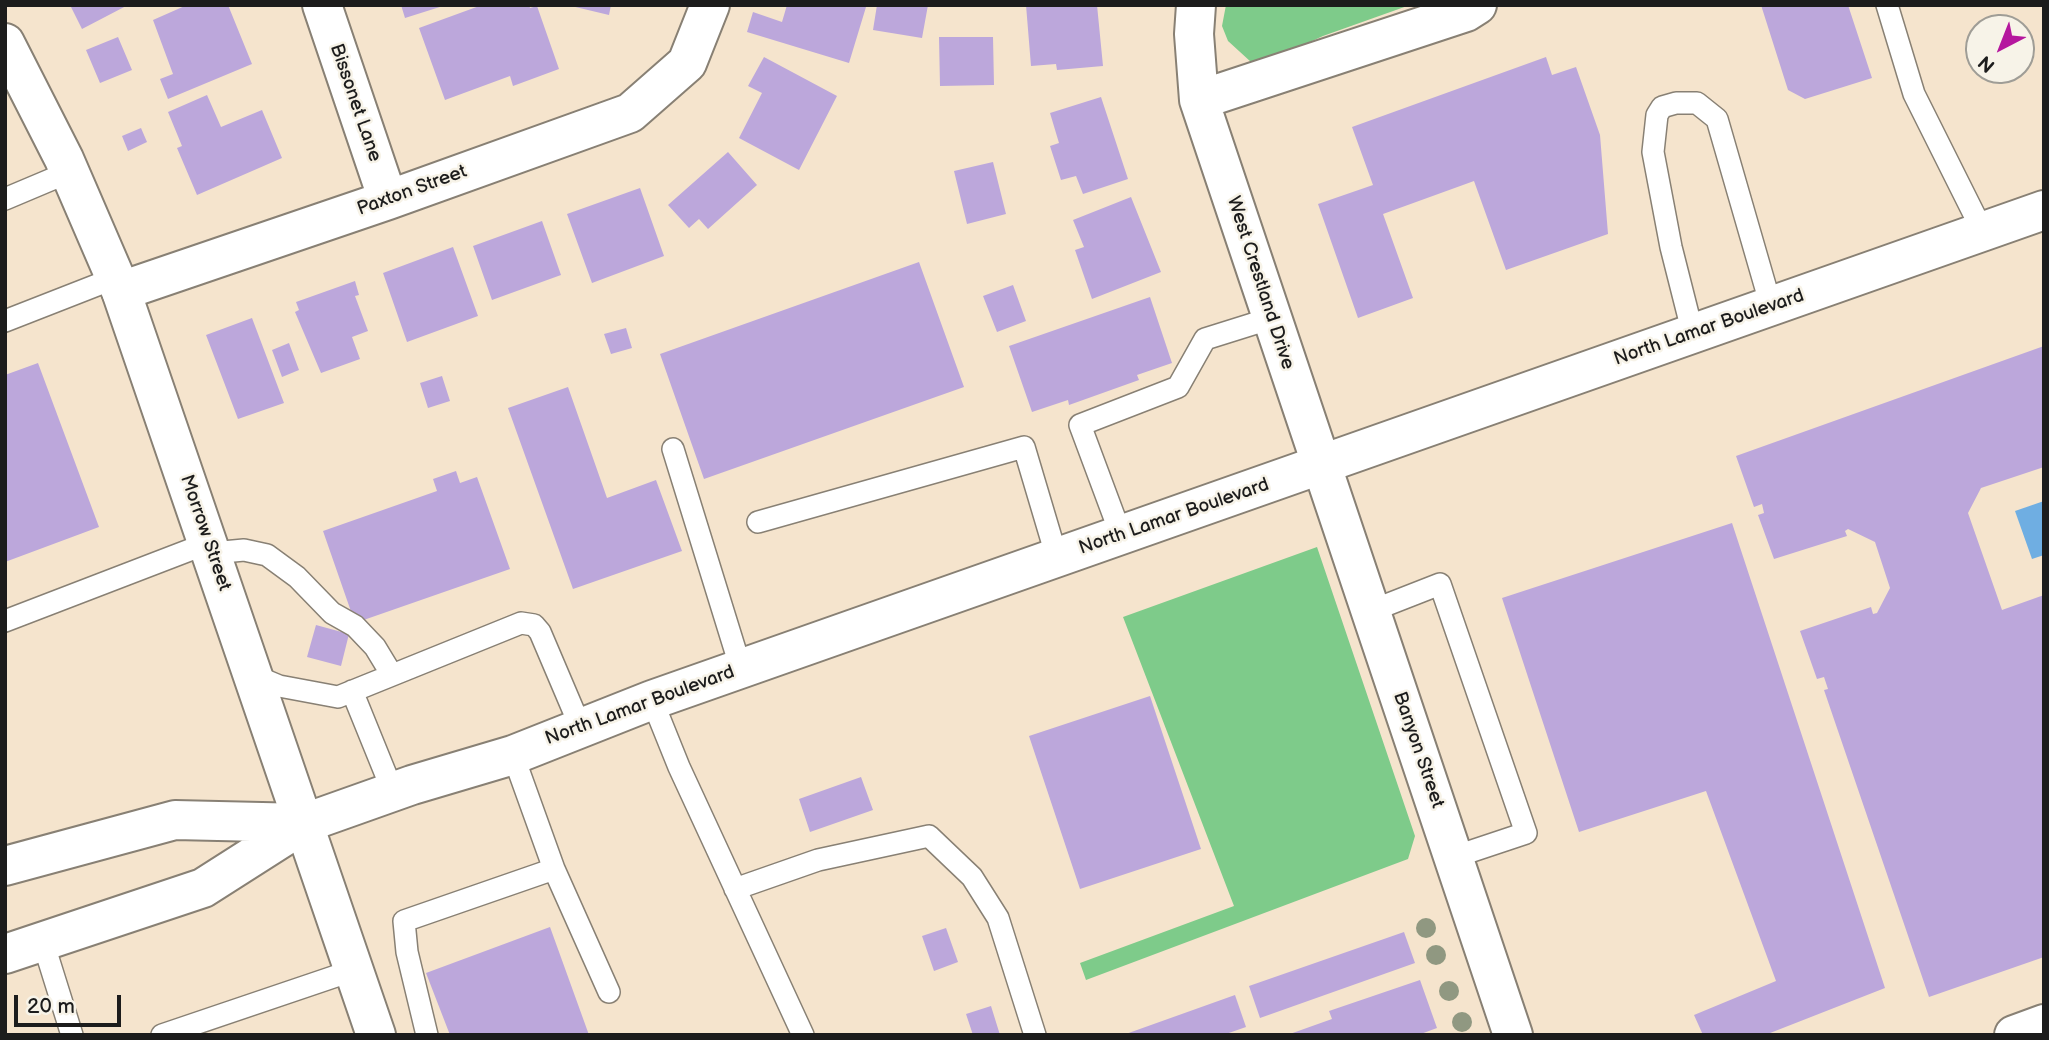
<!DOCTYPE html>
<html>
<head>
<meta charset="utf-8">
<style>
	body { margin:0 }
	#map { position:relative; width:2049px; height:1040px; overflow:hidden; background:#f5e4cd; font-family:"Balsamiq Sans",sans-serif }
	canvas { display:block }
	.frame { position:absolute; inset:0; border:7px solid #1c1c1c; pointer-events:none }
	.north { position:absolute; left:1965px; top:14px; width:70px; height:70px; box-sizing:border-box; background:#f7f3e8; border:2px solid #9f9d96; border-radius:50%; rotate:222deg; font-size:19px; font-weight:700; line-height:28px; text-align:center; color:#1c1c1c }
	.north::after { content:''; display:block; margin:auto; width:24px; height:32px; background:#b5179e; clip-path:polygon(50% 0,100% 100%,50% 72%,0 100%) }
	.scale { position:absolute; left:14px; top:995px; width:107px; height:32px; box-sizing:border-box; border:4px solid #1c1c1c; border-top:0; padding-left:9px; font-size:21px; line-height:24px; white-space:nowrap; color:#1c1c1c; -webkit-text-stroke:5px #f7f3e8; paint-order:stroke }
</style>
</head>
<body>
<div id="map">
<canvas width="2049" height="1040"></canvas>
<div class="frame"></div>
<div class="north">N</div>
<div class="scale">20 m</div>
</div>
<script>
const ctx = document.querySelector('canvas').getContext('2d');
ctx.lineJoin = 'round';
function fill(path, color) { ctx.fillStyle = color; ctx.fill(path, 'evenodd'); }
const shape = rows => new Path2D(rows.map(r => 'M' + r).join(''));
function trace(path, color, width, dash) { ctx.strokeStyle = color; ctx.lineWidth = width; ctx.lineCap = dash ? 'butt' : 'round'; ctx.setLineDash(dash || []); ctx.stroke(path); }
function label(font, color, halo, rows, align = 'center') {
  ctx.font = font + ' "Balsamiq Sans",sans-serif'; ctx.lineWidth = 5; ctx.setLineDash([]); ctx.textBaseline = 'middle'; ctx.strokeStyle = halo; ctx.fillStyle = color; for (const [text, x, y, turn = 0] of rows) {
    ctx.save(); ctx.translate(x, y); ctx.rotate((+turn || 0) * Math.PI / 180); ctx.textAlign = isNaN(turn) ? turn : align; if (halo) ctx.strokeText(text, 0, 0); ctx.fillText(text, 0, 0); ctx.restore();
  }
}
fill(shape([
	[1226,5,1410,5,1323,36,1266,62,1251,62,1228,41,1222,26],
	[1317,547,1415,836,1408,859,1086,980,1080,963,1234,906,1123,617]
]), '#7ecb8a');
fill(shape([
	[2044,501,2044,555,2032,559,2015,511]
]), '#6faee2');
fill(shape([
	[70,5,128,5,82,29],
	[187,5,228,5,252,64,168,99,160,79,173,74,153,20],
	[401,5,443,5,443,6,405,18],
	[482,5,529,5,530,8,537,6,559,69,513,86,510,76,445,100,419,28],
	[567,5,611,5,609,15],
	[787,5,866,7,849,63,747,32,753,12,782,22],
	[877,5,928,5,922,38,873,30],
	[1026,5,1097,5,1103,66,1057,70,1056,64,1031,66],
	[1761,5,1848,5,1872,78,1805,99,1788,90],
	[118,37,132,70,100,83,86,50],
	[939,37,993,37,994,85,940,86],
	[764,57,837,96,799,170,739,138,762,93,748,86],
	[1546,57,1552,75,1576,67,1600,135,1608,234,1506,270,1474,181,1383,214,1413,298,1358,318,1318,204,1373,185,1352,127],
	[207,95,221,127,262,110,282,158,197,195,177,148,182,146,168,112],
	[1101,97,1128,179,1083,194,1076,176,1061,180,1050,146,1059,143,1050,113],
	[141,128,147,142,128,151,122,136],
	[728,152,757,185,708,229,699,219,689,228,668,205],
	[993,162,1006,214,967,224,954,171],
	[640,188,664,256,592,283,567,214],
	[1131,197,1161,272,1092,299,1075,250,1084,247,1073,220],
	[542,221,561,275,492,300,473,246],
	[453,247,478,316,407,342,383,273],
	[919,262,964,387,704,479,660,354],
	[355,281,359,295,355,296,368,331,352,337,360,359,321,373,295,312,299,310,296,302],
	[1013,285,1026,321,997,332,983,296],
	[1150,297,1172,363,1137,375,1139,380,1069,405,1068,400,1032,412,1009,346],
	[252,318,284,403,238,419,206,335],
	[626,328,632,348,611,354,604,334],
	[289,343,299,370,282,377,272,350],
	[2044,346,2044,467,1981,488,1968,513,2002,610,2044,595,2044,957,1929,997,1824,690,1828,689,1824,677,1817,679,1800,631,1871,607,1873,614,1877,613,1890,588,1875,542,1848,529,1845,531,1847,536,1774,559,1758,515,1764,513,1762,504,1754,507,1736,456],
	[38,363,99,527,5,562,5,375],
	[442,376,450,401,428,408,420,383],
	[568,387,607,498,656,480,682,551,573,589,508,408],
	[456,471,460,483,477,477,510,569,355,623,323,531,437,491,433,479],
	[1732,523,1885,988,1765,1035,1703,1035,1694,1015,1776,981,1706,791,1579,832,1502,598],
	[316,625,349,634,341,666,307,657],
	[1150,696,1201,849,1080,889,1029,736],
	[861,777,873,810,810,832,799,799],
	[550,927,589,1035,450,1035,426,973],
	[946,928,958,962,934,971,922,936],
	[1404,932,1415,963,1260,1018,1249,986],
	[1420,980,1437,1028,1418,1035,1287,1035,1332,1019,1329,1011],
	[1235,995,1246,1027,1223,1035,1123,1035],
	[991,1006,1000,1035,973,1035,966,1014]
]), '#bca7db');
const service = shape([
	[1887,5,1914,94,1983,232],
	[5,199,69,172],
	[5,321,115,278],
	[1693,334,1671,247,1653,152,1657,115,1662,107,1676,103,1697,103,1717,119,1771,306],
	[673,449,741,669],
	[758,522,1024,447,1057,558],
	[1121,535,1080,425,1178,387,1205,339,1272,318],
	[212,553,244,550,267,555,297,577,332,613,355,626,375,647,392,675],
	[1371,611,1440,584,1526,833,1454,857],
	[5,621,208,543],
	[255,676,279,686,338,697,521,623,534,625,540,632,580,726],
	[352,691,393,792],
	[652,700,679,767,803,1035],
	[554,869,609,992],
	[735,889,818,860,929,836,972,877,998,918,1035,1035],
	[43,942,72,1035],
	[162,1035,354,970],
	[427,1035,407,952,404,921,554,869,513,755]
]);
const minor = shape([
	[322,5,388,200],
	[1196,5,1194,34,1199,100,1513,1035],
	[1199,100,1466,12,1477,5],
	[121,291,388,200,630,113,687,63,710,5],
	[2014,1035,2044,1024]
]);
const tertiary = shape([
	[5,43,64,159,121,291,376,1035]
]);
const primary = shape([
	[5,866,175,820,305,823],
	[5,954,203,888,305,823,412,785,513,755,652,700,2044,210]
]);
trace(service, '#888074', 24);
trace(minor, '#888074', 42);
trace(tertiary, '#888074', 42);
trace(primary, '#888074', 42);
trace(service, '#fff', 21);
trace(minor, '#fff', 38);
trace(tertiary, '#fff', 38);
trace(primary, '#fff', 38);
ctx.fillStyle = '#909881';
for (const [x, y] of [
	[1426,928],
	[1436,955],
	[1449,991],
	[1462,1022]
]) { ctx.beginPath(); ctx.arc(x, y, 10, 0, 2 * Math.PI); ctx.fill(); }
label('19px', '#1c1c1c', '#f7f3e8', [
	["Bissonet Lane",355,103,71],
	["Paxton Street",412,191,-20],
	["West Crestland Drive",1260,283,72],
	["North Lamar Boulevard",1709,328,-19],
	["North Lamar Boulevard",1174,517,-19],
	["Morrow Street",205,533,71],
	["North Lamar Boulevard",640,706,-20],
	["Banyon Street",1418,750,71]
]);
</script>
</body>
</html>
